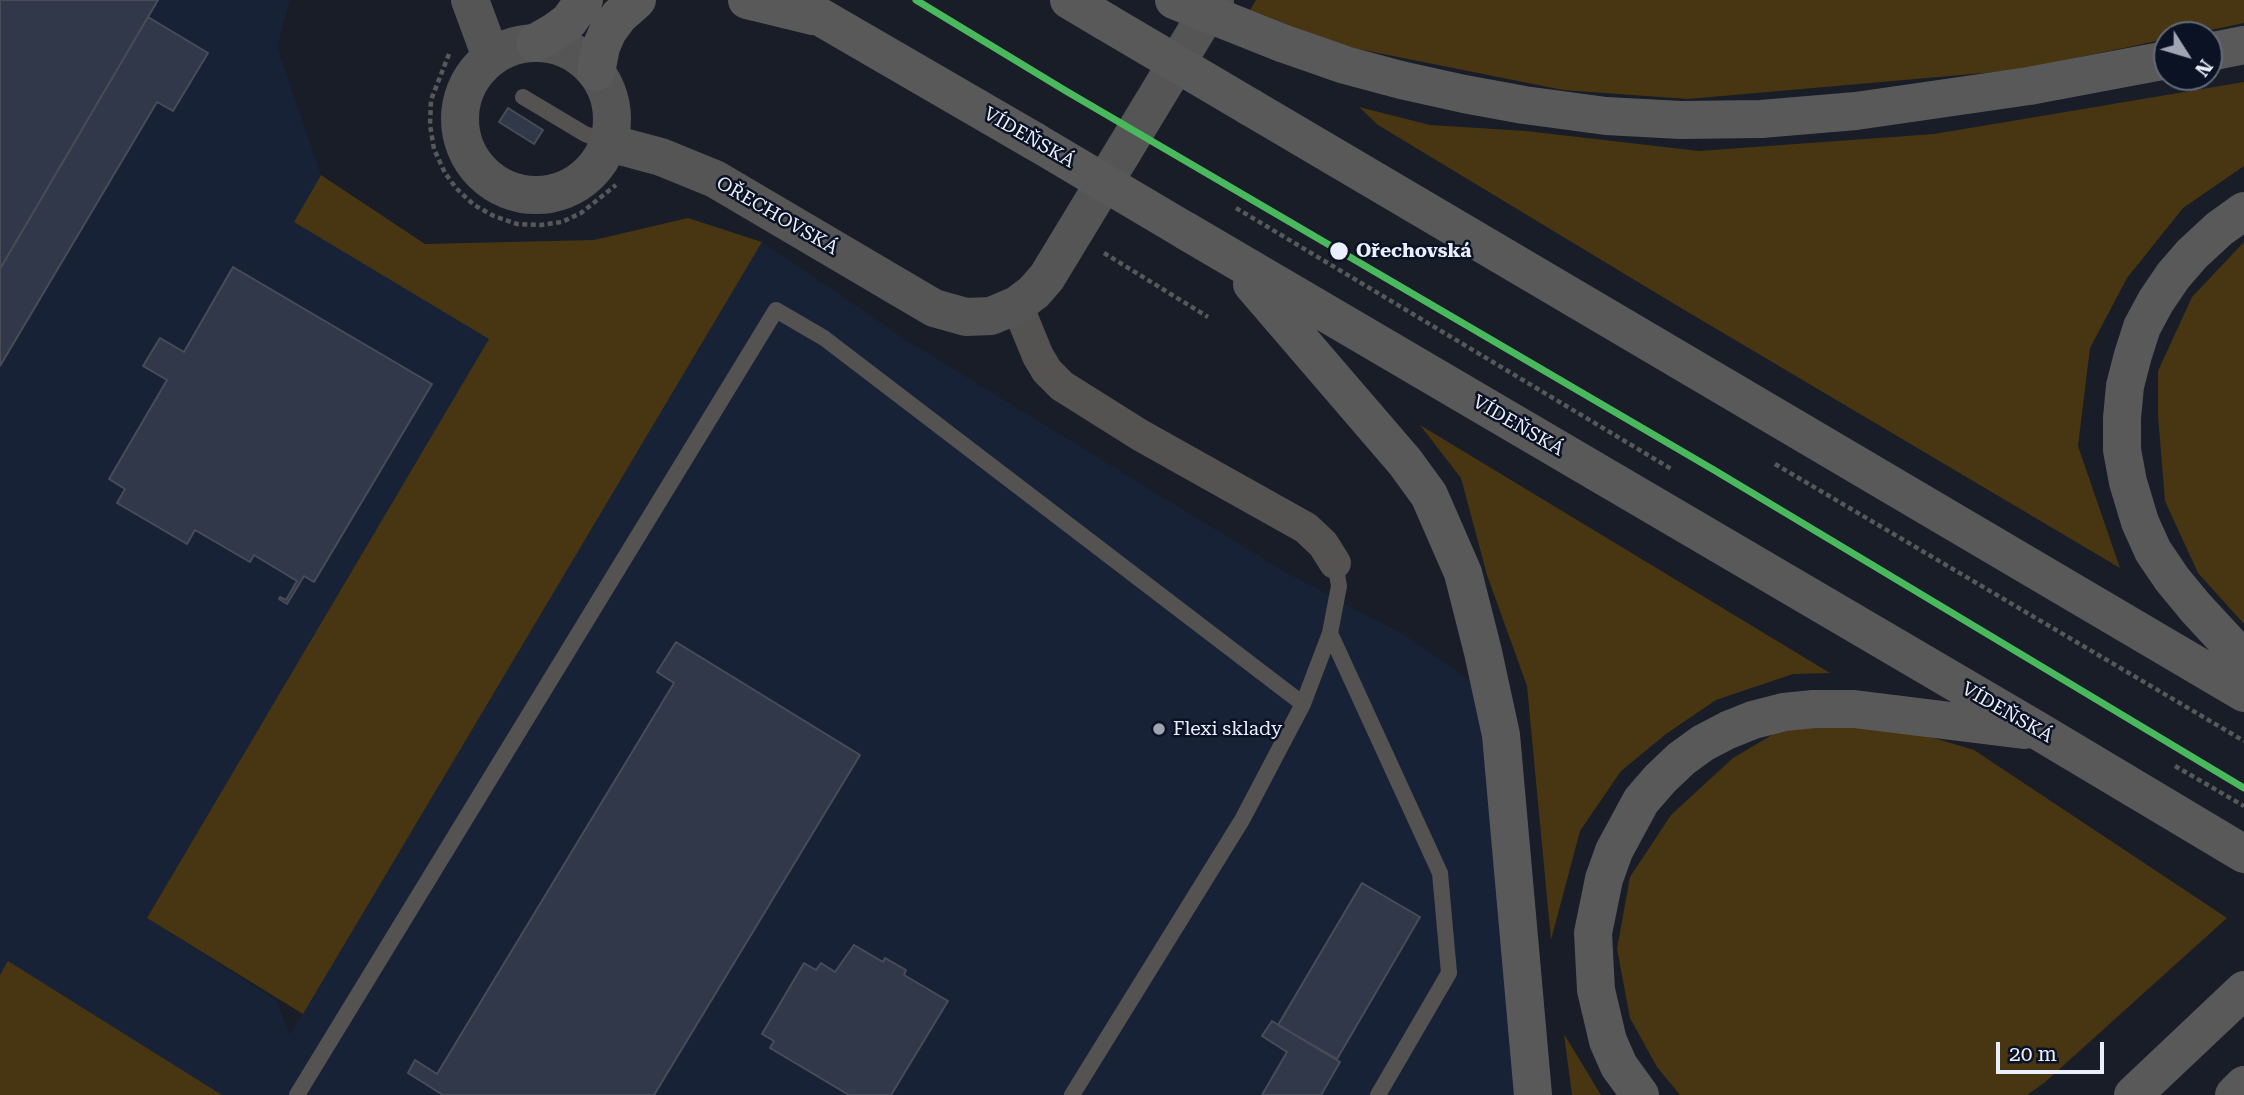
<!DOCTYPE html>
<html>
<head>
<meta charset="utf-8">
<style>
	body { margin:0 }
	#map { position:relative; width:2244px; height:1095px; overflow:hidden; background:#191d27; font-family:"Roboto Serif",serif }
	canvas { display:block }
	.north { position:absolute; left:2153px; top:21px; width:70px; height:70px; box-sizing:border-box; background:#0a1223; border:2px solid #636a7a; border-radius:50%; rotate:127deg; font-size:19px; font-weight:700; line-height:28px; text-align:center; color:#e9effc }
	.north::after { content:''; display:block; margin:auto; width:24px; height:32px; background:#a0a6b1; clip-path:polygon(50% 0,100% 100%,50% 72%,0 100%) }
	.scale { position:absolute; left:1996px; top:1042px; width:108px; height:32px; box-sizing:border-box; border:4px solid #e9effc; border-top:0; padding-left:9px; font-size:21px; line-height:24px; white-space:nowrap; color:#e9effc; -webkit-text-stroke:5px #0a1223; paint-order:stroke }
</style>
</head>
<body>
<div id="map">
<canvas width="2244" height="1095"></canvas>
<div class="north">N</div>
<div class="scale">20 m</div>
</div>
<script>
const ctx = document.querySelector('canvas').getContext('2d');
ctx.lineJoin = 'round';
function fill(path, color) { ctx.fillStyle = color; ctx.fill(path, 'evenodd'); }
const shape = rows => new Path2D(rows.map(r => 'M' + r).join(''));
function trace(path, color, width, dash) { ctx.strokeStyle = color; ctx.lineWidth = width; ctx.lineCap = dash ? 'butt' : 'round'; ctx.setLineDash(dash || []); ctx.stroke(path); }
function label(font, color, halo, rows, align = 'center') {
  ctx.font = font + ' "Roboto Serif",serif'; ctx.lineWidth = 5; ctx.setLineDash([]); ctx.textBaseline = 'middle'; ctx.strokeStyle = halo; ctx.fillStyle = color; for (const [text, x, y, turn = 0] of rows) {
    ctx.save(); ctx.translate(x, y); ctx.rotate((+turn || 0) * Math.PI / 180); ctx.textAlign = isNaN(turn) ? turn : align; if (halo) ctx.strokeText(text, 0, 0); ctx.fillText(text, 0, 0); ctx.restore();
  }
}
fill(shape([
	[0,0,290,0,277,47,321,175,295,222,490,339,147,918,276,1000,289,1034,303,1014,762,242,906,340,1285,572,1408,637,1473,683,1496,819,1520,1095,222,1095,9,962,0,975]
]), '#182237');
fill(shape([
	[1256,0,2244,0,2244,23,2187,35,2167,35,2167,39,2018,70,1688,99,1563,90,1343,46,1250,10],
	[2244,82,2244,166,2183,208,2127,278,2090,348,2078,446,2120,568,1676,305,1378,125,1359,107,1430,125,1526,131,1699,151,1934,134],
	[321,175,425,244,594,240,688,218,762,242,303,1014,147,918,489,339,294,222],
	[2244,242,2244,624,2198,573,2165,501,2158,415,2158,371,2192,297],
	[1420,425,1830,673,1793,674,1716,700,1666,734,1621,771,1580,831,1551,940,1527,686,1487,575,1461,478],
	[1849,724,1914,732,1974,750,2227,918,2044,1083,2027,1095,1680,1095,1657,1067,1630,1018,1617,949,1630,877,1671,815,1733,758,1782,729],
	[8,961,222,1095,0,1095,0,975],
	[1564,1034,1601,1095,1572,1095]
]), '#473611');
const building = shape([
	[0,0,158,0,0,269,0,0],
	[148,17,208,53,173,111,157,102,0,366,0,269,148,17],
	[508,108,543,130,534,144,499,122,508,108],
	[233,267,432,384,314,582,304,576,287,604,279,599,280,597,286,600,297,581,254,555,250,562,195,530,187,544,117,503,125,489,109,479,167,380,143,366,160,338,184,352,233,267],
	[676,642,860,755,654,1095,443,1095,408,1073,415,1060,437,1074,674,683,657,672,676,642],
	[1362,883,1420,917,1337,1059,1278,1025,1362,883],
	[854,945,883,962,885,958,906,970,904,975,948,1001,891,1095,849,1095,770,1048,774,1041,762,1034,804,963,816,970,821,963,835,972,854,945],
	[1272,1021,1340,1062,1321,1095,1262,1095,1287,1052,1262,1036,1272,1021]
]);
fill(building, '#303849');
trace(building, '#484c56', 2);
trace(shape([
	[449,54,431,100,430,125,434,149,445,173,456,188,474,205,494,216,517,224,541,225,562,222,581,213,616,185],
	[1236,208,1673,470],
	[1104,253,1208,317],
	[1775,464,2244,741],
	[2175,766,2244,806]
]), '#57585a', 4.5, [5, 3.5]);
trace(shape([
	[523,97,585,134,609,143],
	[1330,633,1440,873,1449,973,1378,1095],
	[297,1095,776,310,824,338,1303,704],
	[1072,1095,1242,820,1303,704,1330,633,1339,586,1335,563]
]), '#545352', 16);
trace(shape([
	[1017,305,1038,356,1047,371,1062,386,1140,435,1306,528,1323,544,1335,563]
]), '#545352', 32);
trace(shape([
	[470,0,491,57],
	'460 119a76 76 0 1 1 152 0a76 76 0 1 1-152 0Z',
	[609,143,661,157,715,179,934,308,966,317,991,316,1017,305,1034,292,1047,277,1215,0]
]), '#555', 38);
trace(shape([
	[747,0,813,16],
	[791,0,1034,141],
	[1069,0,1106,22],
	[535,43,554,32,569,21,584,0],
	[1282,43,1345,65,1401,80,1464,94,1524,105,1606,116,1681,120,1761,119,1856,111,2029,86,2167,60],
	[2209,52,2244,45],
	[596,72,601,47,608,31,619,16,637,0],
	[1250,107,2244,693],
	[2244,211,2219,229,2192,254,2173,276,2156,301,2142,327,2133,355,2125,386,2122,418,2122,450,2128,482,2140,522,2153,551,2172,579,2195,607,2244,660],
	[1186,231,2040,732,2244,854],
	[1252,284,1405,462,1429,495,1463,573,1483,652,1501,735,1533,1095],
	[1640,1095,1619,1066,1608,1041,1596,990,1593,933,1604,879,1614,851,1641,801,1660,779,1681,759,1703,743,1728,730,1753,720,1784,712,1814,709,1854,709,2024,730],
	[2133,1095,2244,990],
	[2234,1095,2244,1085]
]), '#5a595a', 38);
trace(shape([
	[1174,0,1282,43],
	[1106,22,1250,107],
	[1034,141,1186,231]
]), '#5a595a', 38);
trace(shape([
	[916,0,1066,91,1714,470,2244,788]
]), '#4ab95d', 7);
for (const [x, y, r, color] of [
	[1339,251,10,"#e9effc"],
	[1159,729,7,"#a0a6b1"]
]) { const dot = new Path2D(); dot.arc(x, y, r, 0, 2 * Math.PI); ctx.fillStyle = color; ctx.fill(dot); trace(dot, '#0a1223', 2.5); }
label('19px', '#e9effc', '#0a1223', [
	["VÍDEŇSKÁ",1029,138,30],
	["OŘECHOVSKÁ",777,216,30],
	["VÍDEŇSKÁ",1518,426,30],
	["VÍDEŇSKÁ",2007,713,30]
]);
label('bold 19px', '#e9effc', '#0a1223', [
	["Ořechovská",1356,251]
], 'left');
label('19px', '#e9effc', '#0a1223', [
	["Flexi sklady",1173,729]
], 'left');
</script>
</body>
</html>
